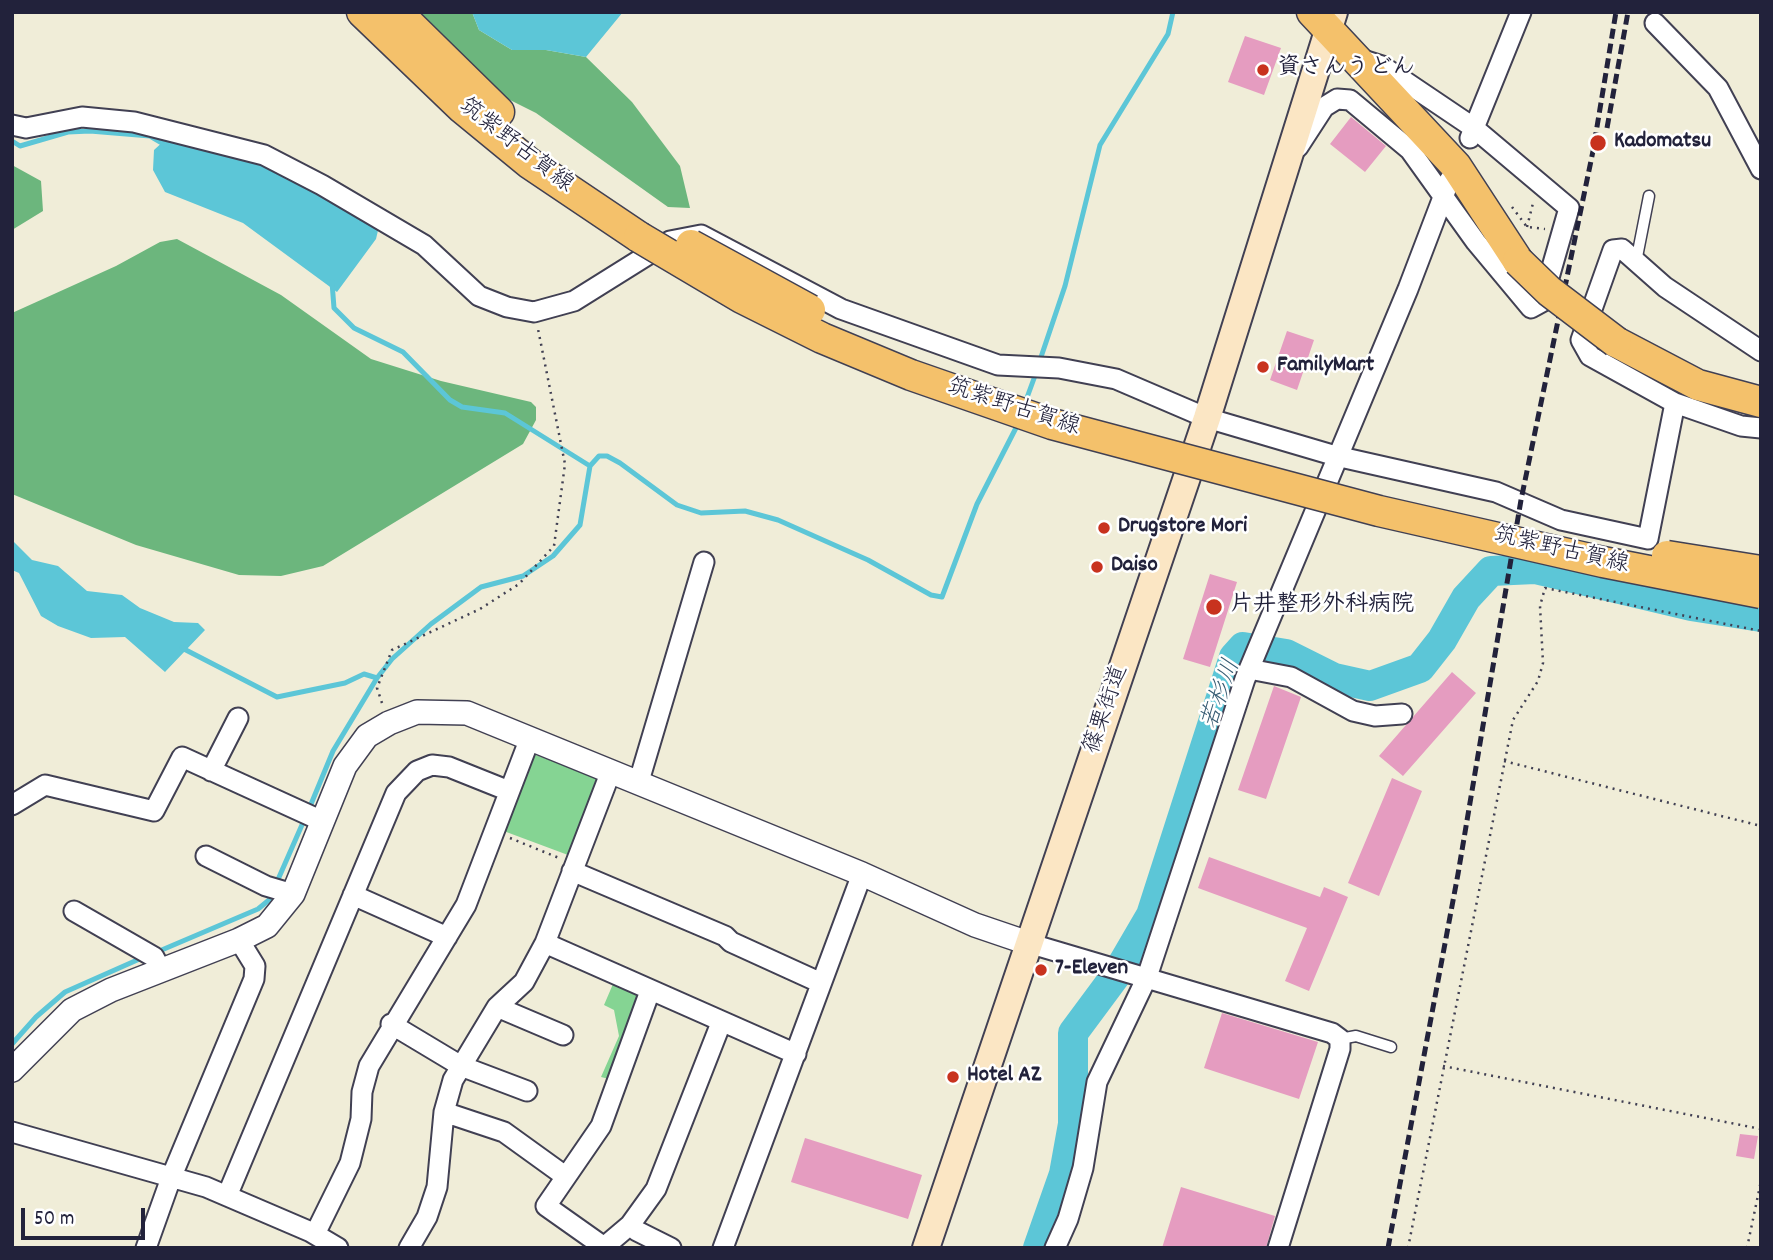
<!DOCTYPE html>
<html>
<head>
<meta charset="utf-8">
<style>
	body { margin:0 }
	#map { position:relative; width:1773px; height:1260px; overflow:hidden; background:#f0edd8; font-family:Dekko,sans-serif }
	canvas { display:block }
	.frame { position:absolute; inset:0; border:14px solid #22223b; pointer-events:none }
	.scale { position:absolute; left:21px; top:1208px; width:124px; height:32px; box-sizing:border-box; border:4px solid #22223b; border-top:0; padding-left:9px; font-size:21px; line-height:24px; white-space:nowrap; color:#22223b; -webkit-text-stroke:5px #fff; paint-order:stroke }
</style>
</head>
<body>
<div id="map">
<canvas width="1773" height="1260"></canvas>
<div class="frame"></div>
<div class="scale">50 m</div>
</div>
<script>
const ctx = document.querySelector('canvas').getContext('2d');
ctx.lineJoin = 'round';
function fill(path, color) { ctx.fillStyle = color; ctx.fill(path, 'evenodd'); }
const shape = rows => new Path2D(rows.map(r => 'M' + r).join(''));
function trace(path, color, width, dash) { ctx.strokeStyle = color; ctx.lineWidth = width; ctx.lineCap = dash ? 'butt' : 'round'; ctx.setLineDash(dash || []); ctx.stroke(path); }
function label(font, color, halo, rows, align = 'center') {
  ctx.font = font + ' Dekko,"Klee One",sans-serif'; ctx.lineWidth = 5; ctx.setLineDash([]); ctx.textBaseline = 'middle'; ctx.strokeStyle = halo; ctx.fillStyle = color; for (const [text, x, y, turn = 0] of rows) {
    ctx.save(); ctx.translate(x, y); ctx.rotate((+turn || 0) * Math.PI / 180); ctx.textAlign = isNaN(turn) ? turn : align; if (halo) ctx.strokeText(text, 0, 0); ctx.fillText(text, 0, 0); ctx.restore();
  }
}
fill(shape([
	[530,753,597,777,568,855,501,830],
	[613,984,642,997,613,1080,601,1077,619,1036,614,1010,604,1005]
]), '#85d493');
fill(shape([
	[408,12,472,12,479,30,512,50,546,50,586,57,632,102,680,166,690,208,668,207,536,113,464,77],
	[12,165,41,181,43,211,12,230],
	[177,239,281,295,371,359,441,381,531,402,536,407,536,420,523,444,323,566,281,576,239,575,136,545,12,494,12,313,116,266,160,242]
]), '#6cb67d');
fill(shape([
	[472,12,623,12,586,57,546,50,512,50,479,30],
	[167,138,253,158,380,222,376,239,337,292,243,223,165,192,153,170,154,150],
	[12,540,32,560,58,566,87,591,122,595,140,608,174,622,198,623,205,630,165,672,125,637,91,638,58,626,41,616,19,573,12,570]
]), '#5cc6d7');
trace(shape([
	[12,141,20,146,68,132,90,131,150,136,167,146],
	[332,282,334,308,354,328,403,352,450,400,462,407,505,413,590,466],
	[1039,363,1065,286,1100,145,1168,34,1173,12],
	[1025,403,1036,373],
	[182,648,277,697,345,683,364,674,377,678,392,659,431,624,481,587,523,576,553,556,580,525,590,466,599,456,607,456,620,463,677,505,701,513,745,511,778,520,868,560,931,595,942,597,977,504,1019,422],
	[309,809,333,751,377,678],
	[157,952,258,909,269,900,305,818],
	[12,1044,36,1017,65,992,144,957]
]), '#5cc6d7', 5);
trace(shape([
	[1038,1248,1064,1174,1073,1124,1073,1033,1116,975,1151,915,1234,657,1243,647,1286,654,1334,678,1370,686,1420,668,1442,640,1466,598,1491,571,1535,569,1691,606,1761,617]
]), '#5cc6d7', 30);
fill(shape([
	[1245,36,1281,48,1264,95,1228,82],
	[1351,117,1386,146,1365,172,1330,144],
	[1287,331,1314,340,1297,390,1270,380],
	[1210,574,1237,582,1210,667,1183,659],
	[1452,672,1476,693,1403,776,1379,756],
	[1274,686,1301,697,1266,799,1238,790],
	[1392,778,1422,791,1379,896,1348,883],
	[1209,857,1320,897,1324,887,1348,897,1309,991,1285,981,1307,928,1198,888],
	[1222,1013,1318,1042,1299,1099,1204,1068],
	[1740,1134,1758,1136,1754,1159,1736,1156],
	[805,1138,922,1175,908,1219,791,1182],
	[1181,1187,1275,1216,1266,1248,1162,1248]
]), '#e59cc0');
const service = shape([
	[1636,262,1649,196],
	[1340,1039,1356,1036,1391,1047]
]);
const minor = shape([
	[1655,23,1718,88,1761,169],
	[12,125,26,128,82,117,134,122,264,155,322,185,424,245,479,296,507,307,534,312,574,301,670,241,701,235,841,309,998,365,1059,368,1116,379,1207,418,1336,456,1496,492,1561,520,1648,539,1675,403],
	[1470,138,1521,12],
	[1298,147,1324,107,1337,99,1350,100,1410,150,1476,242,1531,308,1542,302,1569,208,1474,128,1382,66,1360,59],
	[1761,351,1665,287,1622,249,1613,250,1581,340,1590,356,1675,403,1741,426,1761,428],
	[1249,669,1291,677,1353,711,1375,716,1402,714],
	[211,771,238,718],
	[639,781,704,562],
	[12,805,45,785,154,811,182,757,322,821],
	[206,856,266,886,293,894],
	[572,871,725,936,731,942,821,983],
	[353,895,447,937],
	[74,911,154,957,161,970],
	[545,943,796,1054],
	[1028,943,1332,1033,1340,1039,1340,1049,1278,1248],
	[650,991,601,1126,546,1206,604,1247,630,1225,656,1189,721,1023],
	[497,1007,563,1035],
	[391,1024,461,1066,527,1091],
	[444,1112,504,1132,565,1176],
	[12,1132,206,1187,311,1232,338,1248],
	[227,1196,396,793,417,771,432,765,449,767,509,791],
	[630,1225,637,1231,671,1248],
	[315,1234,350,1163,361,1119,362,1092,369,1066,466,905,530,738],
	[146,1248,171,1178,254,979,255,966,239,940],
	[409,1248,427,1217,437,1187,444,1112,453,1080,497,1007,524,982,545,943,611,771],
	[723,1248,862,874],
	[1055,1248,1068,1219,1083,1168,1097,1082,1147,977,1245,679,1408,289,1450,179]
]);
const tertiary = shape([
	[12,1070,72,1010,111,990,239,940,267,926,293,894,345,766,367,736,389,723,417,712,467,713,862,874,975,925,1028,943]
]);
const secondary = shape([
	[926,1248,1207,418,1334,12]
]);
const primary = shape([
	[362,12,462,108,529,163,639,237],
	[397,12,499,112],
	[1312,12,1456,166,1518,261],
	[1616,342,1698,385,1761,402]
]);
trace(service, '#414053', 13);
trace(minor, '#414053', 23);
trace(tertiary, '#414053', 26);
trace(secondary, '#414053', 30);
trace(primary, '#414053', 33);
trace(shape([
	[1512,207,1527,227,1545,229],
	[1527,227,1533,203,1531,201],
	[382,703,377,688,392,650,480,609,519,584,554,546,565,464,538,329],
	[1504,761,1761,826],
	[510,838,559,858],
	[1443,1066,1761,1129],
	[1408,1248,1513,720,1538,681,1543,663,1540,606,1545,588,1761,631],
	[1747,1248,1761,1181]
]), '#414053', 2.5, [2, 5]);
trace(service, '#fff', 10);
trace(minor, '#fff', 19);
trace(tertiary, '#fff', 23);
trace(secondary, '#fbe6c4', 26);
trace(primary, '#f4c16b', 30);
trace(shape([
	[1607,128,1628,12],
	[1388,1248,1458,874,1521,500,1593,151,1616,12]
]), '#22223b', 5, [10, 5]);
const primaryBridge = shape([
	[639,237,742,298,822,338,911,375,1052,424,1379,511,1603,562,1761,593],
	[691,245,810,310],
	[1518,261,1549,291,1616,342],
	[1667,556,1761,571]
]);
trace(primaryBridge, '#414053', 33, []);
trace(primaryBridge, '#f4c16b', 30);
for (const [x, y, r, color] of [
	[1263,70,7,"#c8321e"],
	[1598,143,9,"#c8321e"],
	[1263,367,7,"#c8321e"],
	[1104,528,7,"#c8321e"],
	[1097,567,7,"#c8321e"],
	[1214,607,9,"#c8321e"],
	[1041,970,7,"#c8321e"],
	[953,1077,7,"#c8321e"]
]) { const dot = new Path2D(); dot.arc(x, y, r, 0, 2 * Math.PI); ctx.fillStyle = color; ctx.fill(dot); trace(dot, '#fff', 2.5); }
label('bold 23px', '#22223b', '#fff', [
	["資さんうどん",1277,70],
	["Kadomatsu",1614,143],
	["FamilyMart",1277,367],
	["Drugstore Mori",1118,528],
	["Daiso",1111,567],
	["片井整形外科病院",1230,607],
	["7-Eleven",1055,970],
	["Hotel AZ",967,1077]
], 'left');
label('23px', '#22223b', '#fff', [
	["筑紫野古賀線",515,147,38],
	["筑紫野古賀線",1013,409,18],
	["筑紫野古賀線",1561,552,13],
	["篠栗街道",1108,710,-71]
]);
label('italic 24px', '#365b72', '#fff', [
	["若杉川",1223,695,-70]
]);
</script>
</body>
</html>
